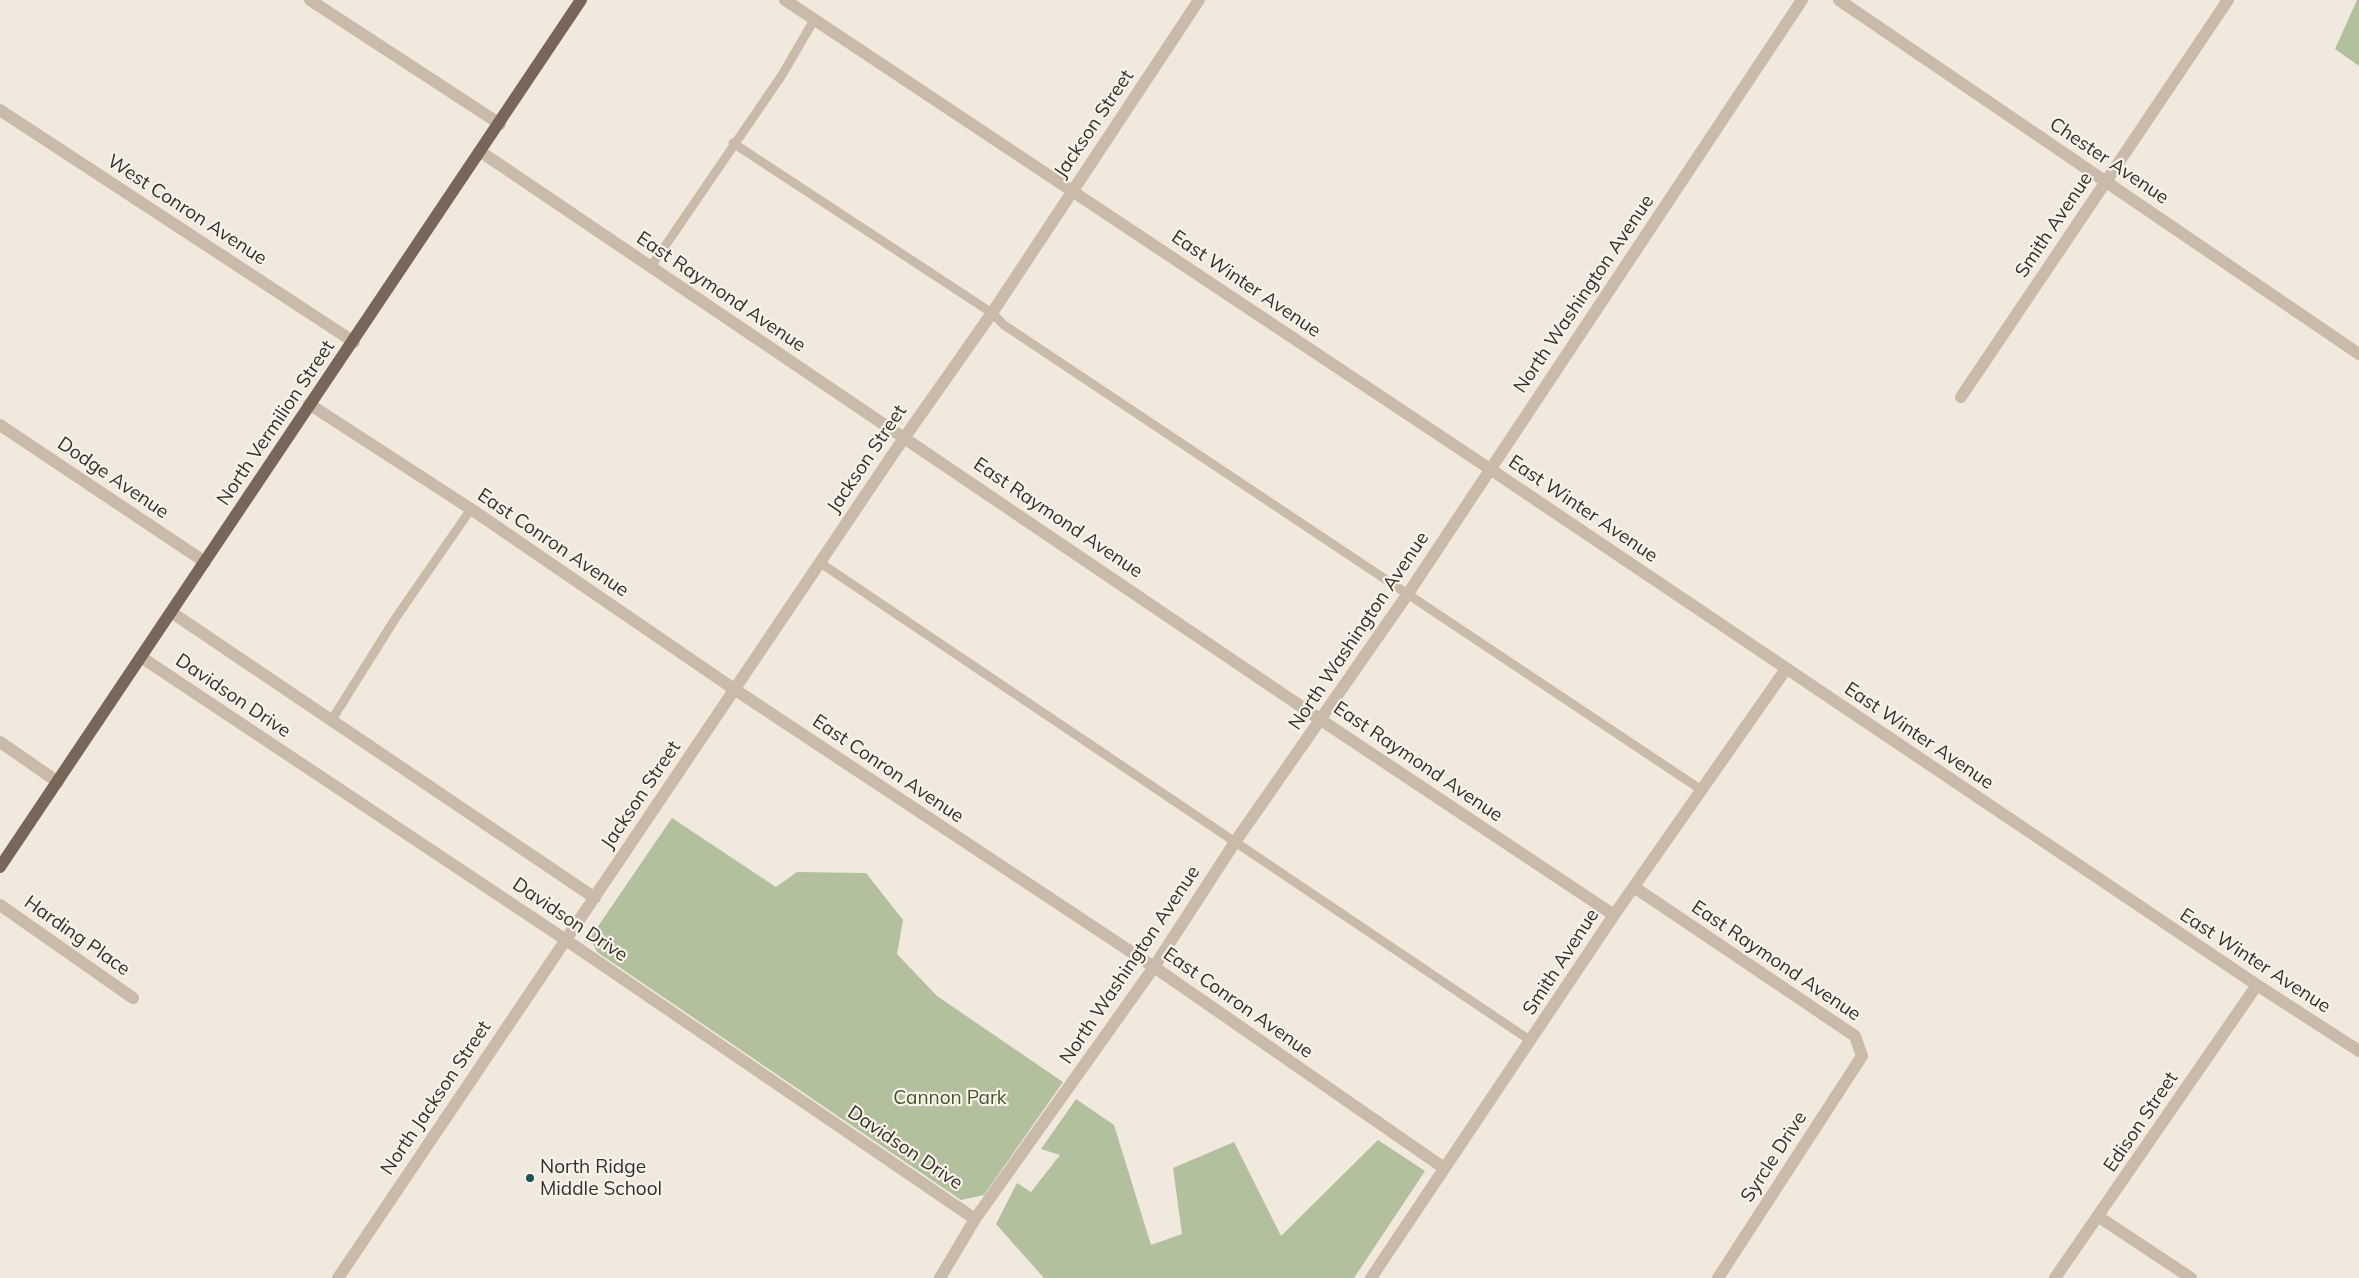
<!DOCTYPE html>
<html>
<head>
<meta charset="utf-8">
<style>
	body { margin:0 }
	canvas { display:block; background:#f1e9dd }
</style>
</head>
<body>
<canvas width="2359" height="1278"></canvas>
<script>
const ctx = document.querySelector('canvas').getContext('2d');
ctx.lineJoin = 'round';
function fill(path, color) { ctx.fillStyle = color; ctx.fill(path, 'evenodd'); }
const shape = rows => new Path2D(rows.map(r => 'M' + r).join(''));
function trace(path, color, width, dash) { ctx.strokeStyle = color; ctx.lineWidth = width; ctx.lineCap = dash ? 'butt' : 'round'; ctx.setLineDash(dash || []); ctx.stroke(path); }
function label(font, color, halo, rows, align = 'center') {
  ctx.font = font + ' Mulish,sans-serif'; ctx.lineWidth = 4.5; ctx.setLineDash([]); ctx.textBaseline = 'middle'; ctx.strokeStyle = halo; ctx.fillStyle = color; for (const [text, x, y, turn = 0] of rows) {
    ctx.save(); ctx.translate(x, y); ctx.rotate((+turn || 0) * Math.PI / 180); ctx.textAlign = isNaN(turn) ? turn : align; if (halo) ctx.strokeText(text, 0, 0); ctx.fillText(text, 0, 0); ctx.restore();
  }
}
fill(shape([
	[2357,0,2359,0,2359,66,2335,49],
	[672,818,776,887,797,872,866,873,903,920,897,954,937,996,1063,1082,984,1195,961,1200,597,952,590,938],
	[1076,1099,1114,1125,1151,1245,1182,1234,1173,1168,1234,1142,1281,1236,1378,1140,1425,1171,1354,1278,1044,1278,996,1224,1017,1183,1031,1192,1060,1155,1041,1149]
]), '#b3c09e');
trace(shape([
	[733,143,992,313,1004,325,1700,789],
	[650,268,782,75,814,20],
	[819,562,1531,1041],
	[331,721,395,619,471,509]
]), '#c9baaa', 9);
trace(shape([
	[310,0,500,124],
	[785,0,1490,469,2257,985,2359,1051],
	[1839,0,2359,354],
	[0,110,354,342],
	[481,152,1330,726,1614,915],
	[1961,397,2228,0],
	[309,404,471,509,734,689,1154,967,1444,1168],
	[0,425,205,562],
	[171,612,595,898],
	[141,657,566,940,975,1219],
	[0,742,58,782],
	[1634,887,1855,1036,1862,1056,1718,1278],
	[0,905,133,998],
	[2099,1217,2191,1278],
	[338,1278,893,454,992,313,1199,0],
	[940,1278,975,1219,1154,967,1235,842,1407,595,1802,0],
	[1371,1278,1614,915,1786,669],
	[2055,1278,2257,985]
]), '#c9baaa', 12);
trace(shape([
	[0,867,581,0]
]), '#78665b', 12);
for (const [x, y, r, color] of [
	[530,1178,5,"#205157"]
]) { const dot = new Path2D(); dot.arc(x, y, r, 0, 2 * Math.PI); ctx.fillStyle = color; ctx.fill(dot); trace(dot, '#f9f3ea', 2); }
label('19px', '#372e29', '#f9f3ea', [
	["Jackson Street",1094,124,-56],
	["Chester Avenue",2109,161,34],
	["West Conron Avenue",187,210,33],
	["Smith Avenue",2054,225,-56],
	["East Winter Avenue",1246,284,34],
	["East Raymond Avenue",721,292,34],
	["North Washington Avenue",1584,294,-56],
	["North Vermilion Street",276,423,-56],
	["Jackson Street",867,459,-56],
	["Dodge Avenue",113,478,34],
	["East Winter Avenue",1583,509,34],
	["East Raymond Avenue",1058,518,34],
	["East Conron Avenue",553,543,34],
	["North Washington Avenue",1359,631,-56],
	["Davidson Drive",233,696,34],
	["East Winter Avenue",1919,736,34],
	["East Raymond Avenue",1418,762,34],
	["East Conron Avenue",888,769,34],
	["Jackson Street",641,795,-56],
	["Davidson Drive",570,920,34],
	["Harding Place",77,936,35],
	["East Raymond Avenue",1776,961,34],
	["East Winter Avenue",2255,961,33],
	["Smith Avenue",1561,962,-57],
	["North Washington Avenue",1130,965,-56],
	["East Conron Avenue",1238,1003,35],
	["North Jackson Street",436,1098,-56],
	["Edison Street",2141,1122,-56],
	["Davidson Drive",905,1148,34],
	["Syrcle Drive",1774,1157,-57]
]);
label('19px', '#44542e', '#f9f3ea', [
	["Cannon Park",950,1098]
]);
label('19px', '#372e29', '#f9f3ea', [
	["North Ridge",540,1167],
	["Middle School",540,1189]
], 'left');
</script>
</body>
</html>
